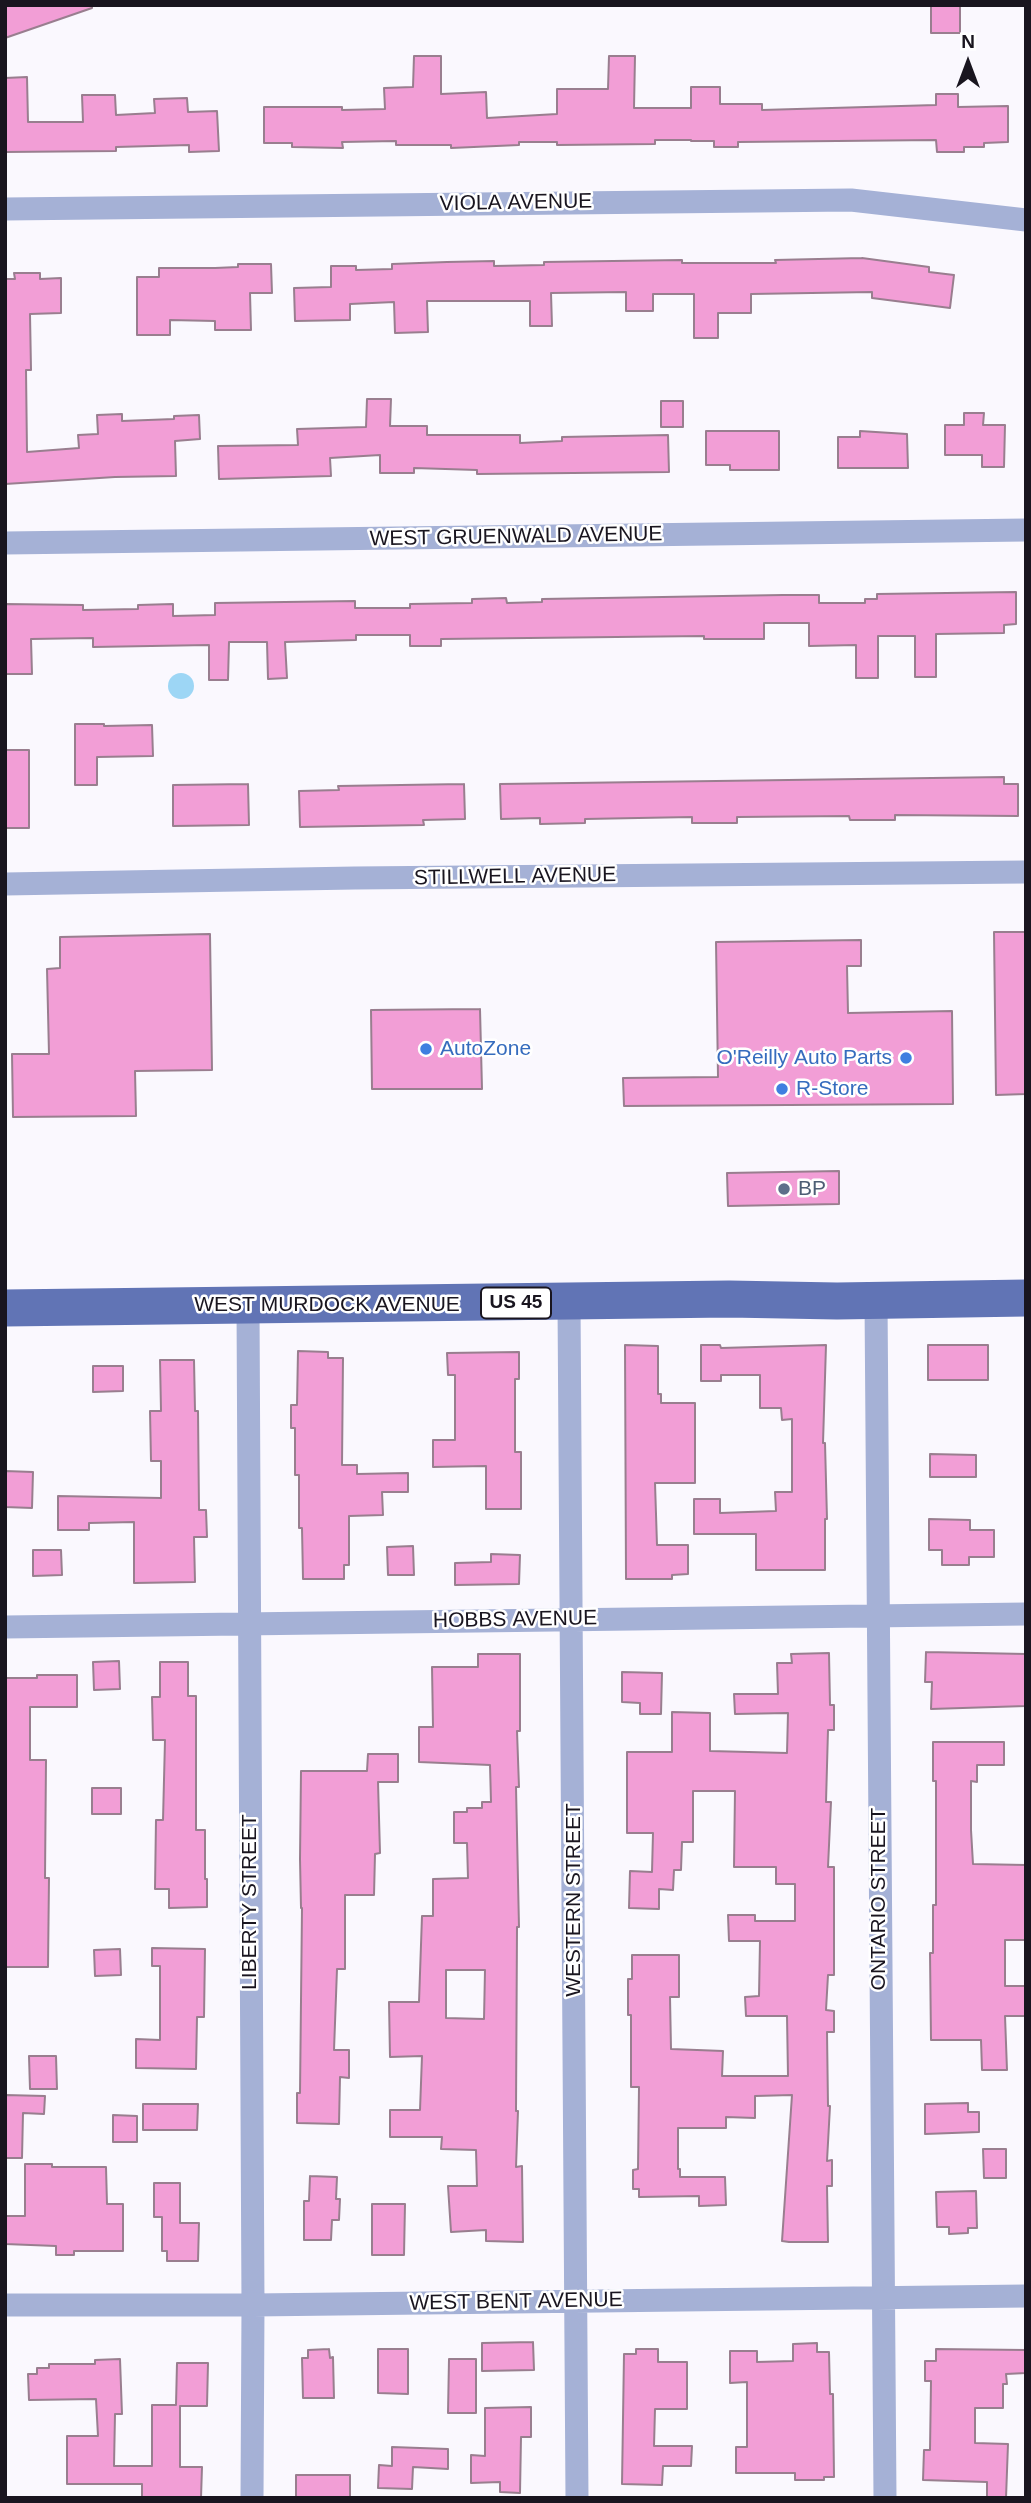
<!DOCTYPE html>
<html>
<head>
<meta charset="utf-8">
<style>
	body { margin:0 }
	#map { position:relative; width:1031px; height:2503px; overflow:hidden; background:#faf8fe; font-family:Arial,sans-serif }
	canvas { display:block }
	.frame { position:absolute; inset:0; border:7px solid #19151f; pointer-events:none }
	.north { position:absolute; left:933px; top:28px; width:70px; height:70px; -webkit-text-stroke:5px #fff; paint-order:stroke; rotate:0deg; font-size:19px; font-weight:700; line-height:28px; text-align:center; color:#19151f }
	.north::after { content:''; display:block; margin:auto; width:24px; height:32px; background:#19151f; clip-path:polygon(50% 0,100% 100%,50% 72%,0 100%) }
</style>
</head>
<body>
<div id="map">
<canvas width="1031" height="2503"></canvas>
<div class="frame"></div>
<div class="north">N</div>
</div>
<script>
const ctx = document.querySelector('canvas').getContext('2d');
ctx.lineJoin = 'round';
function fill(path, color) { ctx.fillStyle = color; ctx.fill(path, 'evenodd'); }
const shape = rows => new Path2D(rows.map(r => 'M' + r).join(''));
function trace(path, color, width, dash) { ctx.strokeStyle = color; ctx.lineWidth = width; ctx.lineCap = dash ? 'butt' : 'round'; ctx.setLineDash(dash || []); ctx.stroke(path); }
function label(font, color, halo, rows, align = 'center') {
  ctx.font = font + ' Arial,sans-serif'; ctx.lineWidth = 5; ctx.setLineDash([]); ctx.textBaseline = 'middle'; ctx.strokeStyle = halo; ctx.fillStyle = color; for (const [text, x, y, turn = 0] of rows) {
    ctx.save(); ctx.translate(x, y); ctx.rotate((+turn || 0) * Math.PI / 180); ctx.textAlign = isNaN(turn) ? turn : align; if (halo) ctx.strokeText(text, 0, 0); ctx.fillText(text, 0, 0); ctx.restore();
  }
}
fill(shape([
	'168 686a13 13 0 1 1 26 0a13 13 0 1 1-26 0Z'
]), '#9dd6f5');
const building = shape([
	[5,5,92,5,92,8,5,38,5,5],
	[931,5,960,5,960,33,931,33,931,5],
	[414,56,441,56,441,94,486,92,487,118,557,114,557,89,608,89,609,56,635,56,634,108,691,108,691,87,720,87,720,104,762,104,762,110,936,105,936,94,958,94,958,107,1008,106,1008,142,984,143,984,147,964,147,964,152,937,152,936,140,738,142,738,147,714,147,714,141,691,141,691,140,655,140,655,144,557,145,557,142,519,142,519,145,451,148,451,145,396,145,396,141,342,142,343,148,292,147,292,143,264,143,264,107,342,107,342,110,385,109,384,88,413,87,414,56],
	[27,77,28,122,83,122,82,95,115,95,116,115,155,113,154,99,187,98,188,112,217,111,219,151,189,152,189,145,116,147,116,151,5,152,5,78,27,77],
	[862,258,929,267,929,272,954,275,950,308,872,298,872,292,751,294,751,313,718,313,718,338,694,338,694,294,653,294,653,311,626,311,626,292,551,293,552,326,530,326,530,301,427,301,428,332,395,333,394,302,350,304,350,320,295,321,294,288,331,287,331,266,356,266,356,270,392,269,392,264,447,262,494,261,494,266,544,265,544,262,682,260,682,263,776,263,775,260,862,258],
	[238,264,271,264,272,293,250,293,251,330,215,330,215,321,170,320,170,335,137,335,137,277,159,277,159,268,215,268,238,267,238,264],
	[14,273,40,273,40,279,61,278,61,313,30,314,31,370,26,370,27,452,79,448,78,435,98,434,97,415,122,414,122,421,174,419,174,416,199,415,200,439,175,441,176,476,115,477,5,484,5,279,15,279,14,273],
	[367,399,391,399,390,426,427,426,427,435,520,435,520,443,562,441,562,437,668,435,669,472,477,474,477,470,414,468,414,473,380,473,380,455,330,458,331,476,219,479,218,446,298,445,297,429,366,427,367,399],
	[661,401,683,401,683,427,661,427,661,401],
	[964,413,984,413,983,425,1005,425,1004,467,982,467,982,455,945,455,945,425,964,425,964,413],
	[706,431,779,431,779,470,730,470,730,465,706,465,706,431],
	[860,431,907,434,908,468,838,468,838,437,860,437,860,431],
	[1016,592,1016,624,1004,625,1004,633,936,634,936,677,915,677,915,636,878,636,878,678,856,678,856,645,809,646,809,623,764,623,764,639,704,639,704,636,441,639,441,646,410,646,410,635,356,635,356,640,285,642,287,678,268,679,267,642,229,642,228,680,209,680,209,645,93,647,93,638,31,639,32,674,5,674,5,604,83,605,83,610,138,609,138,605,173,604,173,616,215,615,215,603,355,601,355,608,410,608,410,604,472,603,472,599,506,598,507,603,542,602,542,599,783,595,819,595,819,603,865,603,865,599,877,599,877,594,1016,592],
	[75,724,104,724,104,726,152,725,153,756,97,757,97,785,75,785,75,724],
	[5,750,29,750,29,828,5,828,5,750],
	[1004,777,1004,784,1018,784,1018,816,895,815,895,820,850,820,849,816,737,817,737,823,692,823,692,817,585,819,585,823,540,824,540,818,501,819,500,784,1004,777],
	[248,784,249,825,173,826,173,785,248,784],
	[464,784,465,819,423,820,424,825,300,827,299,791,339,790,338,786,464,784],
	[994,932,1026,932,1026,1094,996,1095,994,932],
	[210,934,212,1070,135,1071,136,1116,13,1117,12,1054,49,1054,47,969,60,968,60,937,210,934],
	[861,940,861,966,847,966,848,1013,952,1011,953,1104,624,1106,623,1078,718,1077,716,942,861,940],
	[480,1009,482,1089,372,1089,371,1010,480,1009],
	[839,1171,839,1204,728,1206,727,1173,839,1171],
	[625,1345,658,1346,658,1394,661,1394,661,1403,695,1403,695,1483,655,1483,657,1545,688,1545,688,1574,672,1575,672,1579,626,1579,625,1345],
	[701,1345,720,1345,721,1348,826,1345,823,1443,825,1443,827,1519,825,1519,825,1570,756,1570,756,1534,694,1534,694,1499,720,1499,720,1513,776,1511,775,1492,792,1492,792,1419,782,1420,781,1408,760,1408,760,1375,721,1375,721,1381,701,1381,701,1345],
	[928,1345,988,1345,988,1380,928,1380,928,1345],
	[298,1351,328,1352,328,1358,343,1358,342,1465,357,1465,357,1474,408,1473,408,1492,382,1492,383,1515,349,1516,349,1565,344,1565,344,1579,303,1579,302,1528,299,1528,299,1475,295,1475,295,1428,291,1428,291,1405,297,1405,298,1351],
	[519,1352,519,1379,515,1379,515,1452,521,1452,521,1509,486,1509,486,1466,433,1467,433,1440,455,1440,455,1375,448,1375,447,1353,519,1352],
	[160,1360,194,1360,195,1411,198,1411,199,1510,206,1510,207,1537,194,1537,195,1582,134,1583,134,1522,89,1523,89,1530,58,1530,58,1496,161,1498,161,1461,151,1461,150,1411,161,1411,160,1360],
	[93,1366,123,1366,123,1391,93,1392,93,1366],
	[930,1454,976,1455,976,1477,930,1477,930,1454],
	[5,1471,33,1472,32,1508,5,1507,5,1471],
	[929,1519,970,1520,970,1530,994,1530,994,1557,969,1557,969,1565,942,1565,942,1550,929,1550,929,1519],
	[413,1546,414,1575,388,1575,387,1547,413,1546],
	[33,1550,61,1550,62,1575,33,1576,33,1550],
	[491,1554,520,1555,519,1584,455,1585,455,1563,491,1562,491,1554],
	[926,1652,1026,1654,1026,1706,931,1709,932,1682,925,1682,926,1652],
	[829,1653,830,1705,834,1705,834,1730,828,1730,826,1802,831,1802,828,1867,834,1867,834,1975,828,1975,826,2010,834,2011,834,2032,827,2032,828,2106,830,2106,827,2161,832,2160,832,2186,827,2186,828,2242,789,2242,782,2241,792,2095,755,2096,755,2118,726,2117,726,2128,678,2128,678,2169,680,2169,680,2177,725,2177,726,2205,699,2206,699,2196,639,2197,639,2189,633,2189,633,2170,638,2169,639,2087,631,2087,631,2015,628,2015,628,1979,632,1979,632,1955,679,1955,679,1997,670,1997,671,2049,723,2051,722,2076,788,2076,787,2016,746,2016,745,1997,759,1996,760,1941,729,1941,728,1915,755,1915,755,1921,795,1921,795,1884,776,1884,776,1867,734,1867,735,1791,693,1791,693,1842,682,1842,681,1870,674,1870,673,1890,659,1889,659,1909,629,1908,630,1871,652,1872,653,1833,627,1833,627,1752,672,1752,672,1712,710,1713,710,1751,787,1753,788,1713,735,1714,734,1694,778,1694,777,1663,792,1663,791,1654,829,1653],
	[478,1654,520,1654,520,1731,517,1731,519,1787,516,1787,519,1927,517,1927,516,2111,518,2111,516,2167,522,2166,523,2242,486,2241,486,2230,451,2232,448,2186,477,2186,476,2150,441,2149,442,2137,390,2137,390,2110,420,2110,422,2056,390,2057,389,2002,419,2002,422,1916,433,1916,433,1879,468,1878,467,1843,454,1843,454,1812,467,1812,467,1808,482,1808,482,1802,491,1802,490,1765,419,1762,419,1727,433,1727,432,1667,478,1667,478,1654],
	[446,1970,485,1970,484,2019,446,2018,446,1970],
	[119,1661,120,1689,94,1690,93,1662,119,1661],
	[160,1662,188,1662,188,1696,196,1696,196,1830,205,1830,205,1879,207,1879,207,1907,169,1908,169,1889,155,1889,156,1820,163,1820,165,1740,153,1740,152,1697,160,1697,160,1662],
	[622,1672,662,1673,661,1714,640,1714,640,1703,622,1702,622,1672],
	[37,1675,77,1675,77,1707,30,1707,30,1760,46,1760,45,1878,49,1878,48,1967,5,1967,5,1678,37,1678,37,1675],
	[933,1742,1004,1742,1004,1765,977,1765,977,1782,971,1781,971,1830,973,1864,1026,1865,1026,1940,1005,1940,1005,1986,1026,1986,1026,2016,1005,2016,1007,2070,982,2070,981,2040,931,2040,930,1953,933,1953,933,1905,936,1905,936,1781,933,1781,933,1742],
	[368,1754,398,1754,398,1782,378,1782,380,1853,375,1854,374,1895,345,1895,345,1969,337,1969,334,2050,349,2050,349,2078,340,2077,339,2124,297,2123,297,2093,300,2093,302,1908,301,1908,300,1859,301,1771,367,1771,368,1754],
	[92,1788,121,1788,121,1814,92,1814,92,1788],
	[152,1948,205,1949,204,2017,197,2017,196,2069,136,2068,136,2039,160,2040,160,1966,152,1966,152,1948],
	[120,1949,121,1975,95,1976,94,1950,120,1949],
	[29,2056,56,2056,57,2089,30,2089,29,2056],
	[5,2095,45,2096,44,2114,23,2113,22,2158,5,2158,5,2095],
	[968,2103,968,2112,979,2112,979,2132,925,2134,925,2104,968,2103],
	[143,2104,198,2104,197,2130,143,2130,143,2104],
	[113,2115,137,2116,137,2142,113,2142,113,2115],
	[983,2149,1006,2149,1006,2178,984,2178,983,2149],
	[25,2164,52,2164,52,2167,106,2167,107,2204,123,2204,123,2251,74,2251,74,2255,56,2255,56,2246,5,2244,5,2216,25,2216,25,2164],
	[310,2176,337,2177,336,2199,340,2199,339,2220,332,2220,331,2240,304,2240,304,2201,309,2201,310,2176],
	[154,2183,180,2183,180,2223,199,2223,198,2261,167,2261,167,2251,162,2251,162,2217,154,2217,154,2183],
	[976,2191,977,2228,968,2228,968,2233,949,2234,949,2227,937,2227,936,2192,976,2191],
	[372,2204,405,2204,404,2255,372,2255,372,2204],
	[533,2342,534,2370,482,2371,482,2343,533,2342],
	[817,2343,817,2352,829,2352,830,2394,833,2394,834,2477,824,2477,824,2480,795,2480,795,2473,736,2473,736,2447,747,2447,747,2382,730,2383,730,2351,757,2351,757,2362,793,2361,793,2344,817,2343],
	[329,2349,330,2358,333,2357,334,2398,303,2398,302,2358,308,2358,308,2350,329,2349],
	[378,2349,408,2349,408,2394,378,2393,378,2349],
	[636,2349,658,2349,658,2362,687,2362,687,2409,655,2409,654,2446,692,2446,691,2466,663,2466,662,2485,622,2484,624,2354,636,2354,636,2349],
	[936,2349,1026,2350,1026,2373,1006,2374,1007,2384,1003,2384,1003,2408,975,2408,975,2443,1008,2444,1006,2498,987,2498,987,2482,923,2480,924,2450,930,2450,931,2381,925,2381,925,2361,936,2361,936,2349],
	[120,2359,122,2414,115,2414,114,2466,152,2466,152,2405,176,2405,177,2363,208,2363,207,2406,180,2406,180,2467,202,2467,201,2498,142,2498,142,2484,67,2484,67,2436,98,2436,96,2399,29,2400,28,2374,37,2374,37,2368,49,2368,49,2364,95,2364,95,2360,120,2359],
	[449,2359,476,2359,476,2413,448,2413,449,2359],
	[531,2407,531,2437,521,2437,520,2493,500,2492,500,2482,471,2483,471,2455,485,2456,485,2408,531,2407],
	[392,2447,448,2449,448,2469,413,2467,412,2489,378,2488,379,2465,392,2466,392,2447],
	[296,2475,350,2475,350,2498,296,2498,296,2475]
]);
fill(building, '#f29ed6');
trace(building, '#997e8f', 2);
trace(shape([
	[5,209,851,200,1026,220],
	[5,543,1026,530],
	[5,884,355,878,1026,872],
	[876,1300,885,2498],
	[569,1302,577,2498],
	[248,1305,253,2305,252,2498],
	[5,1627,1026,1614],
	[5,2305,253,2305,1026,2296]
]), '#a5b1d6', 23);
trace(shape([
	[5,1308,729,1299,837,1301,1026,1298]
]), '#6174b5', 37);
for (const [x, y, r, color] of [
	[426,1049,7,"#3f7fe0"],
	[906,1058,7,"#3f7fe0"],
	[782,1089,7,"#3f7fe0"],
	[784,1189,7,"#5c6f8a"]
]) { const dot = new Path2D(); dot.arc(x, y, r, 0, 2 * Math.PI); ctx.fillStyle = color; ctx.fill(dot); trace(dot, '#fff', 2.5); }
for (const [x, y, w] of [
	[516,1303,70]
]) { const box = new Path2D(); box.roundRect(x - w / 2, y - 15.5, w, 31, 5); ctx.fillStyle = '#fff'; ctx.fill(box); trace(box, '#19151f', 2); }
label('bold 19px', '#19151f', null, [
	["US 45",516,1303]
]);
label('21px', '#19151f', '#fff', [
	["VIOLA AVENUE",516,203,-1],
	["WEST GRUENWALD AVENUE",516,537,-1],
	["STILLWELL AVENUE",515,877,-1],
	["WEST MURDOCK AVENUE",327,1305],
	["HOBBS AVENUE",515,1620,-1],
	["ONTARIO STREET",879,1899,-90],
	["WESTERN STREET",574,1900,-90],
	["LIBERTY STREET",250,1902,-90],
	["WEST BENT AVENUE",516,2302,-1]
]);
label('21px', '#366cbe', '#fff', [
	["AutoZone",440,1049],
	["O'Reilly Auto Parts",892,1058,"right"],
	["R-Store",796,1089]
], 'left');
label('21px', '#4e5e75', '#fff', [
	["BP",798,1189]
], 'left');
</script>
</body>
</html>
